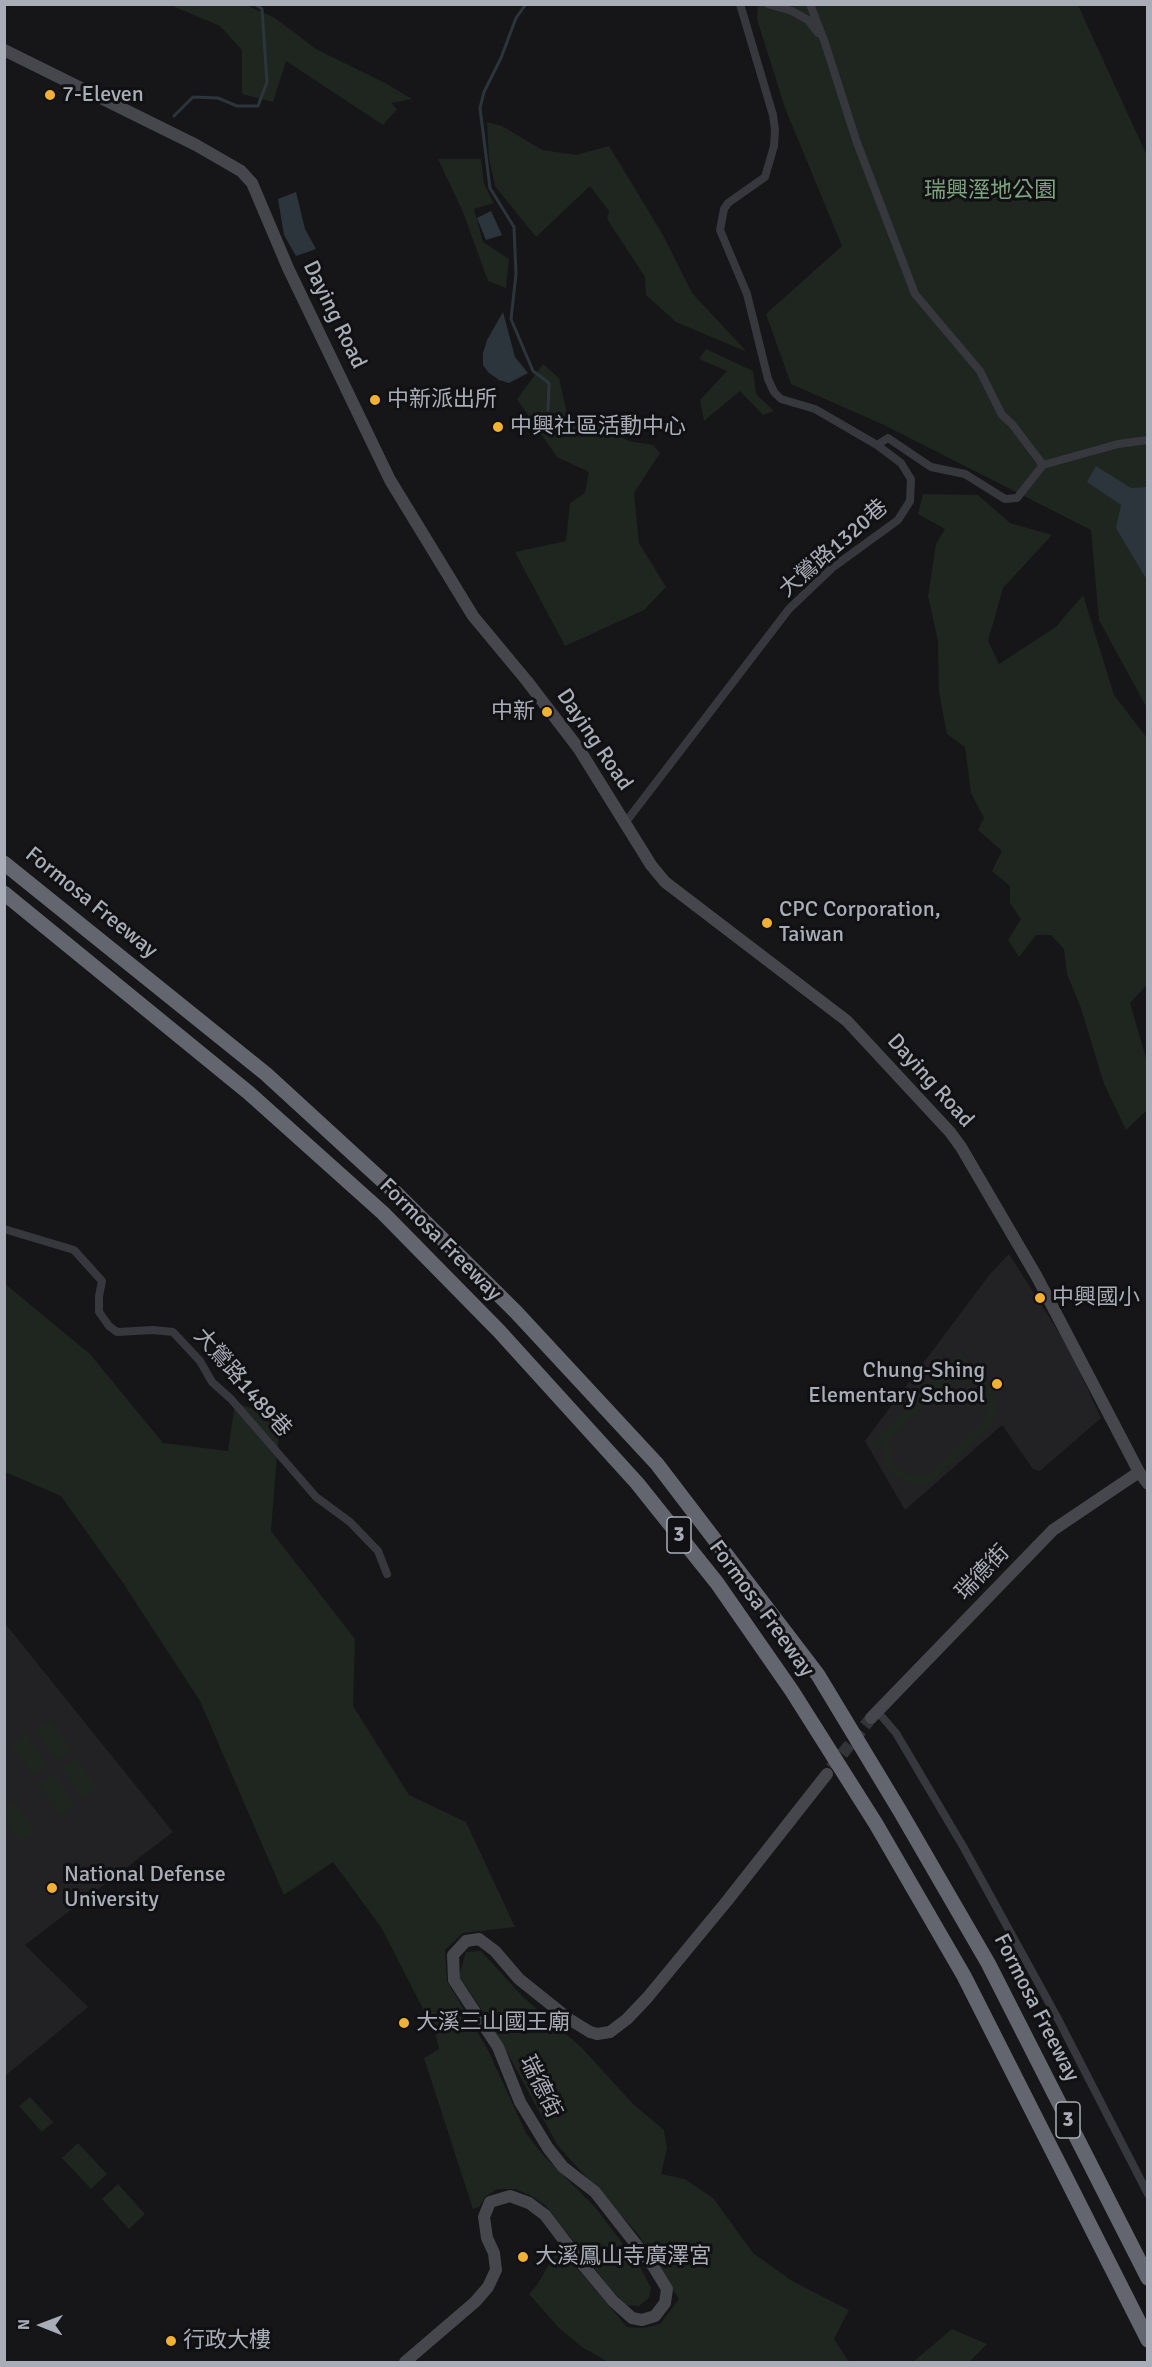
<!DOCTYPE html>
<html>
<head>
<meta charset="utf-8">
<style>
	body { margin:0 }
	#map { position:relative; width:1152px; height:2367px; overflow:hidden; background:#161618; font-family:Signika,sans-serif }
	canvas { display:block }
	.frame { position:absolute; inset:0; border:6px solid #a8adb8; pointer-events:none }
	.north { position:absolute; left:12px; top:2295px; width:60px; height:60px; -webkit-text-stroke:4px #111113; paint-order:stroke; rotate:271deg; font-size:16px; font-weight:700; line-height:24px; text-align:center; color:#a8adb8 }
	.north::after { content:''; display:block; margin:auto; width:21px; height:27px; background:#a8adb8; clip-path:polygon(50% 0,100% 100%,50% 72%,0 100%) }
</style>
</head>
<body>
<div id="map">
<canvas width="1152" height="2367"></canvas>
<div class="frame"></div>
<div class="north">N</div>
</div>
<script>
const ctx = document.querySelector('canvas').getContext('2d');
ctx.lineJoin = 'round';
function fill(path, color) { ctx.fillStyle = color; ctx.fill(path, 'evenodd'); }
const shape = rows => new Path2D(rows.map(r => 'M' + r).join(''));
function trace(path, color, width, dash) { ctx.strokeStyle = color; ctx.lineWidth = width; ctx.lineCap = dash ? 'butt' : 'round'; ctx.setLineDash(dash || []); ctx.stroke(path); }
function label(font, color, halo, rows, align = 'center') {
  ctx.font = font + ' Signika,"Noto Sans TC",sans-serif'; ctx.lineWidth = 6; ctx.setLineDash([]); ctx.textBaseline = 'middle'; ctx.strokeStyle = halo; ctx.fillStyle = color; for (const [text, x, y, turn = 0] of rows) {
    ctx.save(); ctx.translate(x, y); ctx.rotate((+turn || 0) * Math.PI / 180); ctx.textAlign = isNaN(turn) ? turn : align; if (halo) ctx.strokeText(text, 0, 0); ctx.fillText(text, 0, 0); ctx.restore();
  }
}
fill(shape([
	[1009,1254,1070,1350,1101,1418,1040,1471,1033,1469,1002,1425,905,1510,865,1441,990,1274],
	[4,1622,173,1832,25,1945,88,2007,5,2076]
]), '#222225');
fill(shape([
	[758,4,1078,5,1147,156,1147,708,1099,620,1091,530,884,425,791,384,766,314,842,246,785,108,757,19],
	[170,5,246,5,275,18,316,49,387,84,412,99,391,103,397,109,383,125,286,61,273,102,242,94,242,50,220,26],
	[487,122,502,126,542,150,576,155,609,146,663,235,692,293,747,352,676,322,646,295,645,277,607,219,609,211,590,186,536,237,495,186,489,158],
	[438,159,481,159,484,184,494,203,474,209,483,242,509,259,506,288,488,281,463,212],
	[706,349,753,371,756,394,774,411,763,415,740,391,704,421,700,400,727,371,699,359],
	[543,364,559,378,569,423,594,424,629,441,653,445,660,453,634,493,639,543,666,587,644,610,565,646,515,552,566,541,570,503,585,493,589,472,557,457,517,399],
	[923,494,978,495,1010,523,1052,535,1003,588,988,641,999,664,1056,627,1083,595,1114,695,1147,738,1147,985,1130,1003,1147,1062,1147,1110,1126,1130,1104,1084,1081,1008,1067,974,1064,949,1051,935,1036,935,1019,957,1008,940,1021,919,1010,903,1010,886,992,871,1002,851,978,830,984,818,971,793,965,747,947,734,939,692,938,641,928,596,936,544,945,529,918,514],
	[4,1283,90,1354,163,1443,228,1451,235,1403,280,1417,271,1531,355,1639,353,1706,409,1795,466,1822,515,1927,463,1933,445,1950,447,1981,488,2050,526,2133,543,2155,595,2207,639,2265,651,2288,649,2298,639,2306,626,2305,610,2288,545,2205,530,2195,515,2189,497,2189,485,2197,479,2207,473,2209,424,2058,439,2049,435,2032,381,1927,333,1862,284,1895,200,1701,123,1583,61,1496,5,1472],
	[961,1352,968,1362,956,1372,981,1378,987,1381,993,1391,996,1408,991,1425,932,1482,919,1485,903,1481,890,1471,884,1461,884,1440,876,1449,871,1444],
	[951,1381,967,1381,975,1384,980,1390,986,1404,983,1422,931,1474,918,1475,903,1472,895,1467,892,1459,889,1442,893,1435],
	[50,1720,72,1750,57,1760,36,1730],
	[26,1734,47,1764,33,1775,11,1745],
	[76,1758,98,1788,83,1798,62,1768],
	[54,1773,75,1804,61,1814,39,1784],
	[14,1801,36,1832,21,1842,5,1819,5,1809],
	[481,1951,523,1997,582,2048,633,2104,664,2130,667,2148,661,2174,685,2179,713,2198,753,2253,792,2281,849,2310,834,2339,849,2362,608,2362,582,2347,559,2328,529,2294,537,2285,559,2247,627,2327,643,2328,660,2324,679,2299,638,2234,558,2146,492,2025,459,1976,466,1952],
	[30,2097,53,2122,42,2132,19,2106],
	[78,2143,107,2174,91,2189,62,2158],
	[118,2184,145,2214,129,2229,102,2199],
	[952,2329,987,2344,969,2362,913,2362]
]), '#1e261f');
fill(shape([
	[296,192,305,229,316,249,296,256,284,235,278,199],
	[491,211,502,235,486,240,477,218],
	[503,312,515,357,528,373,509,383,499,380,488,372,483,365,483,353,487,340],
	[1096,466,1131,488,1147,487,1147,580,1116,528,1121,505,1087,482]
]), '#2c353c');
trace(shape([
	[526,4,516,18,501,58,484,92,480,108,490,188,514,227,516,274,511,319,533,371,549,383,548,410],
	[174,116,193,97,218,98,237,106,258,106,267,82,262,9,255,4]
]), '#2c353c', 3);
trace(shape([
	[831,1768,871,1718]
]), '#333438', 12, [12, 6]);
trace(shape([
	[768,4,792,11,808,20,818,33],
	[810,4,825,43,856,140,915,294,980,371,1002,415,1012,424,1043,465],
	[877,445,888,438,931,467,965,474,1005,499,1017,498,1043,465,1118,444,1148,440],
	[625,823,789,609,832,568,898,520,910,501,911,479,901,463,877,445,815,409,781,399,774,392,768,379,747,294,720,230,724,209,728,203,765,177,774,146,775,130,773,115,740,4],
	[4,1229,74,1250,102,1281,99,1296,99,1312,109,1326,117,1332,153,1330,173,1332,200,1361,212,1382,231,1399,316,1497,350,1522,378,1551,387,1574],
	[877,1711,896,1733,964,1848,1058,2019,1148,2194]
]), '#37383d', 8);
trace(shape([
	[4,50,196,145,241,171,252,183,288,268,390,480,473,616,527,681,579,749,651,865,665,882,847,1021,950,1132,961,1147,1037,1277,1139,1472,1148,1484],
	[871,1718,1053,1530,1139,1472],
	[405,2362,475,2302,488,2287,496,2270,494,2253,487,2238,484,2217,490,2202,510,2196,529,2203,545,2215,583,2265,613,2301,632,2318,642,2320,655,2316,665,2303,667,2289,653,2266,595,2192,563,2167,548,2148,520,2102,498,2047,454,1980,453,1955,466,1941,479,1939,495,1951,519,1979,569,2019,590,2032,597,2034,610,2032,627,2019,647,1998,727,1901,827,1774]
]), '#45474d', 12);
trace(shape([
	[4,863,266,1074,398,1195,516,1312,657,1464,818,1675,900,1811,988,1963,1148,2278],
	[4,893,249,1093,383,1213,499,1331,637,1483,717,1583,792,1691,876,1824,964,1976,1148,2340]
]), '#63666e', 15);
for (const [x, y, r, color] of [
	[50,95,6,"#f2b134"],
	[375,400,6,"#f2b134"],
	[498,427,6,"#f2b134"],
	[547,712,6,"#f2b134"],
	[767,923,6,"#f2b134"],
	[1040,1298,6,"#f2b134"],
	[997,1384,6,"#f2b134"],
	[52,1888,6,"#f2b134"],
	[404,2023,6,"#f2b134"],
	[523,2257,6,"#f2b134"],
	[171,2341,6,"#f2b134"]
]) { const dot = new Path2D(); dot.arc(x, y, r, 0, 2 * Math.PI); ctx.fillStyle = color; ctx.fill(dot); trace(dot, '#111113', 2); }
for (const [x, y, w] of [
	[679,1535,24],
	[1068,2120,24]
]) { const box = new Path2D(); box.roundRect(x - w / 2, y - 18, w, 36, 4.5); ctx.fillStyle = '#111113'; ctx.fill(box); trace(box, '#a8adb8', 1.5); }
label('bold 21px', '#a8adb8', null, [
	["3",679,1535],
	["3",1068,2120]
]);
label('22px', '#a8adb8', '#111113', [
	["7-Eleven",62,95],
	["中新派出所",387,400],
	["中興社區活動中心",510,427],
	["中新",535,712,"right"],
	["CPC Corporation,",779,910],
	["Taiwan",779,935],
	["中興國小",1052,1298],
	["Chung-Shing",985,1371,"right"],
	["Elementary School",985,1396,"right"],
	["National Defense",64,1875],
	["University",64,1900],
	["大溪三山國王廟",416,2023],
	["大溪鳳山寺廣澤宮",535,2257],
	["行政大樓",183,2341]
], 'left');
label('22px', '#7fa381', '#111113', [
	["瑞興溼地公園",990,191]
]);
label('22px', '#a8adb8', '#111113', [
	["Daying Road",334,315,64],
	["大鶯路1320巷",834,549,-41],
	["Daying Road",594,740,56],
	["Formosa Freeway",91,903,39],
	["Daying Road",930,1081,48],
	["Formosa Freeway",440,1240,45],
	["大鶯路1489巷",242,1383,49],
	["瑞德街",983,1573,-46],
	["Formosa Freeway",761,1609,54],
	["Formosa Freeway",1036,2008,63],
	["瑞德街",540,2087,64]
]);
</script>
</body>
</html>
